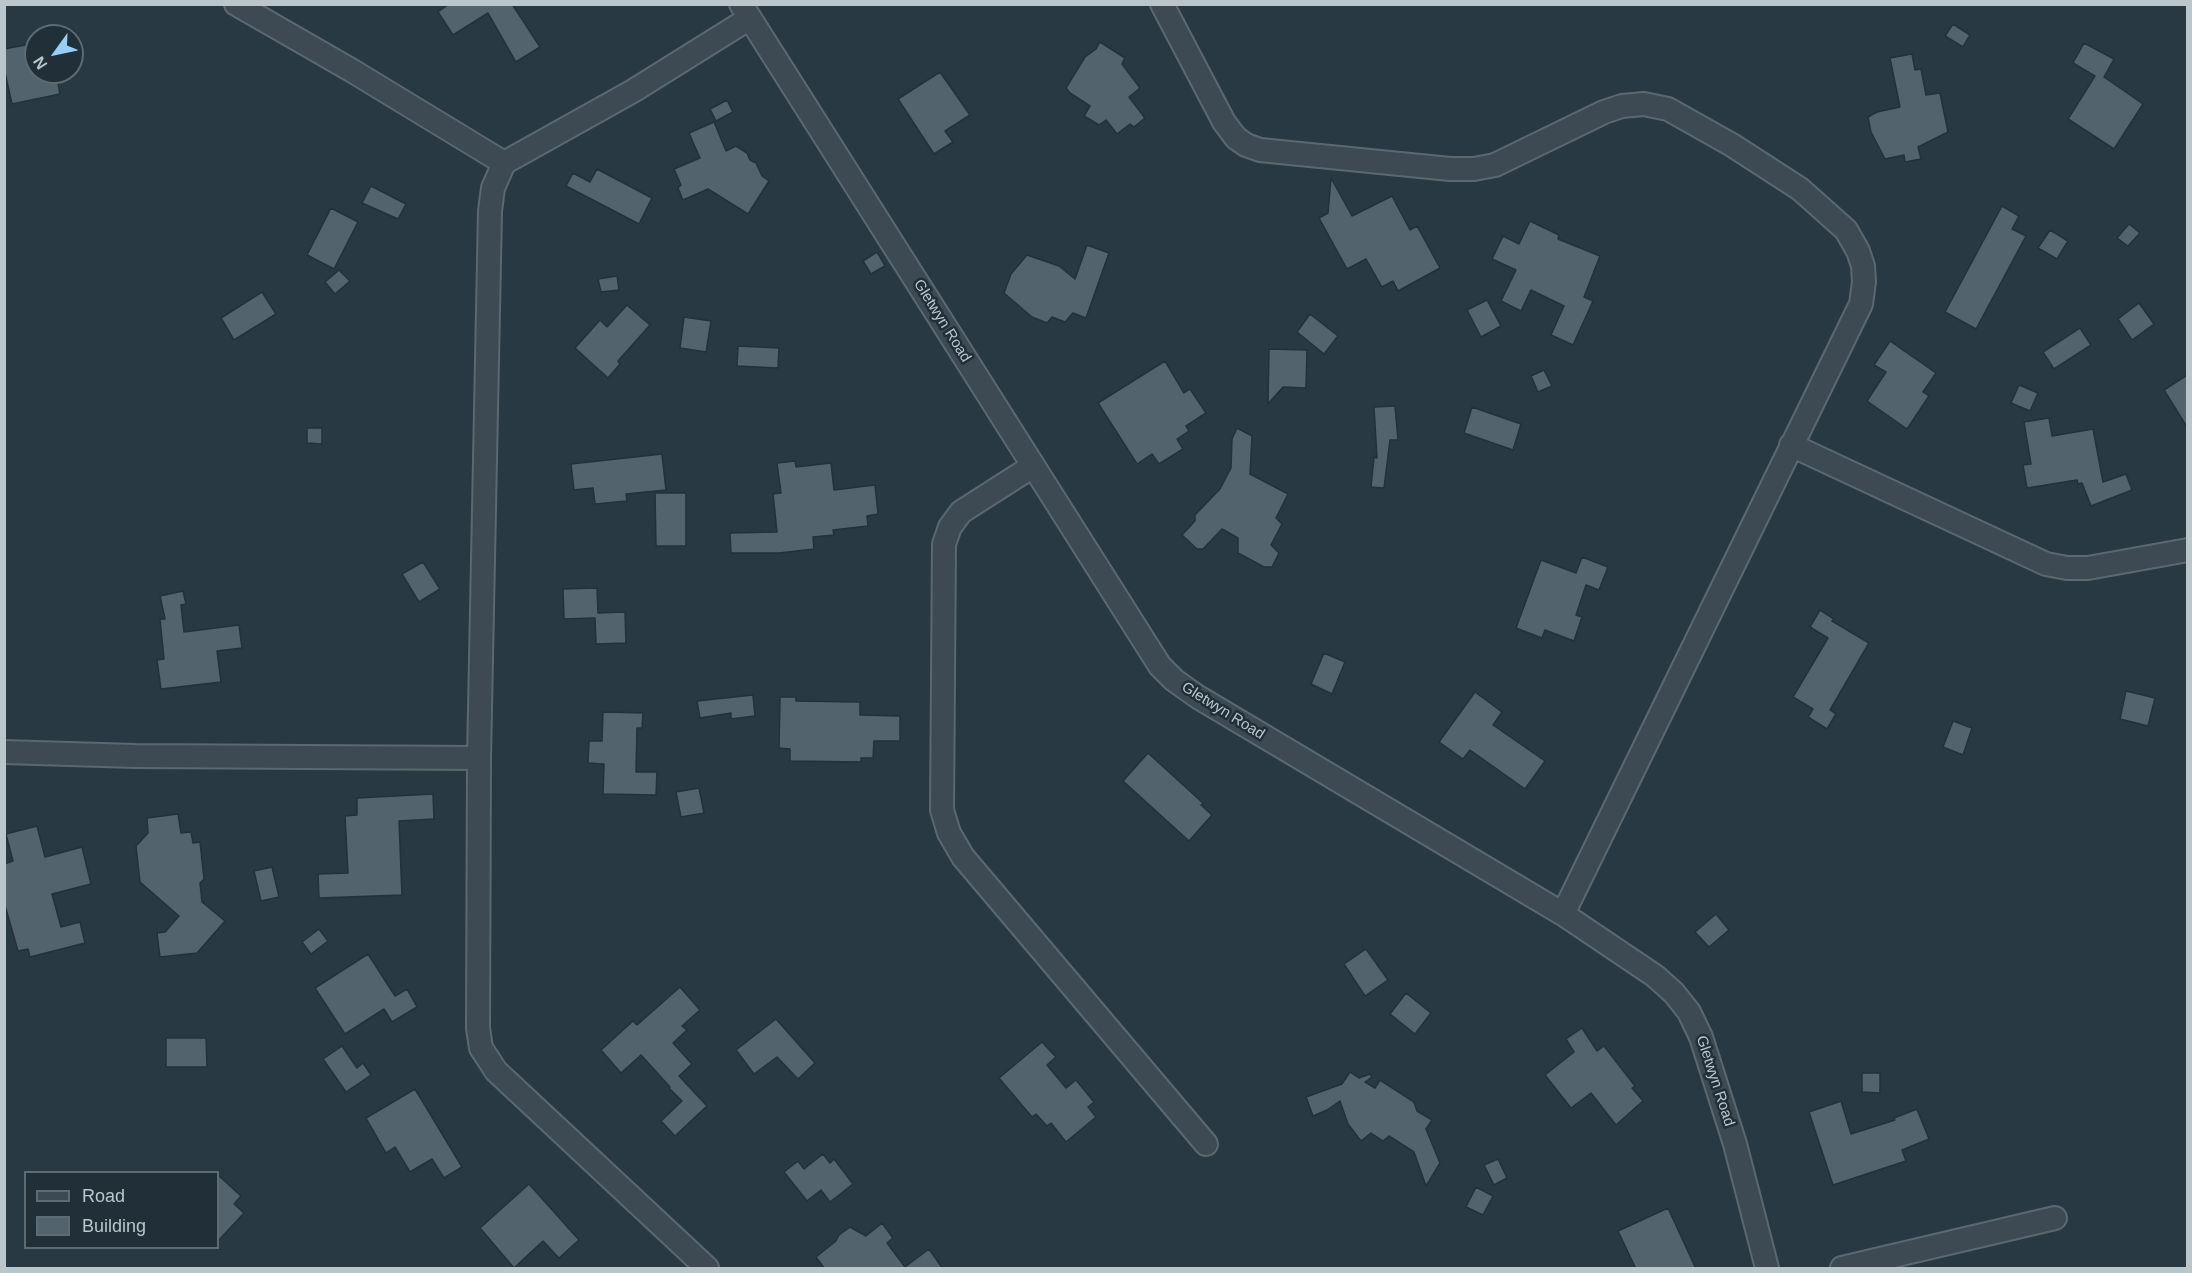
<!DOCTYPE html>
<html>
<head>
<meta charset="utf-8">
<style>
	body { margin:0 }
	#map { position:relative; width:2192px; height:1273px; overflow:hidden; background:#283943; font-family:Arial,sans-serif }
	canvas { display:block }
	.frame { position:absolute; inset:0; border:6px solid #bac5cc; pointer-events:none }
	.legend { position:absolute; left:24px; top:1171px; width:195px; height:78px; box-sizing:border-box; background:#212f38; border:2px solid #5e6b73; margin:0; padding:8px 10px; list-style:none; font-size:18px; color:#bac5cc }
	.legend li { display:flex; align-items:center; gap:12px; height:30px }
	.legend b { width:30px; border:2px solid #5e6b73 }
	.north { position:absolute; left:24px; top:24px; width:60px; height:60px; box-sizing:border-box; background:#212f38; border:2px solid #5e6b73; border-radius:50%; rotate:237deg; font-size:16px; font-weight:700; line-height:24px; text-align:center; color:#bac5cc }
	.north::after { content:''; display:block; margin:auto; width:21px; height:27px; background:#96cef5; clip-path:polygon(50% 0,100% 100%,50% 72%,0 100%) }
</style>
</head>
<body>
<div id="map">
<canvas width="2192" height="1273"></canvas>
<div class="frame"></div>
<ul class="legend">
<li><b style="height:8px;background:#3d4a53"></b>Road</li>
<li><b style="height:16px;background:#52636e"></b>Building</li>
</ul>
<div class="north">N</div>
</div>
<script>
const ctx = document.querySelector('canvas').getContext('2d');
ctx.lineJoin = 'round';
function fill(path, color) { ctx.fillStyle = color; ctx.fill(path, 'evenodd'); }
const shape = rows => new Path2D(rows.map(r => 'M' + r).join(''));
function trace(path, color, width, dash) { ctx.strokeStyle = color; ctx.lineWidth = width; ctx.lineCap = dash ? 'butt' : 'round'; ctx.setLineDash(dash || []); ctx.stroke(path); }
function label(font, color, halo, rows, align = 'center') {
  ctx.font = font + ' Arial,sans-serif'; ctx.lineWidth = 5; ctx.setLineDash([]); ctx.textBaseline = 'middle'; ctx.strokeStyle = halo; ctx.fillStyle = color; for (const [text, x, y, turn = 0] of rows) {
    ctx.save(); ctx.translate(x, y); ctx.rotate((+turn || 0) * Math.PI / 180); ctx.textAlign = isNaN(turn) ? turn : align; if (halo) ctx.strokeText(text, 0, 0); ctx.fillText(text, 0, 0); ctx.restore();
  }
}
const building = shape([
	[449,4,512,4,540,47,516,62,488,13,453,35,438,12,449,4],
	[1953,24,1970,35,1963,47,1945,36,1953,24],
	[1100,42,1125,58,1122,64,1140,88,1129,97,1145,118,1134,127,1130,124,1117,134,1106,120,1099,125,1084,116,1090,106,1070,93,1066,88,1085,57,1096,49,1100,42],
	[36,43,36,72,56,72,60,94,12,104,4,68,4,49,36,43],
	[2084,43,2114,59,2104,77,2143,104,2114,149,2068,119,2095,76,2073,63,2084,43],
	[1912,54,1915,70,1921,69,1926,95,1940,93,1948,132,1918,147,1921,159,1905,162,1904,155,1885,159,1871,132,1868,117,1877,112,1900,107,1890,58,1912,54],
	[940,72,970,115,945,131,953,142,934,154,898,99,940,72],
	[727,100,733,112,716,121,710,109,727,100],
	[714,122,726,151,736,146,747,153,750,160,756,163,762,176,769,181,748,214,708,189,683,200,678,188,681,185,674,169,700,158,689,133,714,122],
	[597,169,652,198,639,224,566,186,573,173,590,182,597,169],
	[1331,178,1352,216,1392,196,1410,230,1417,226,1440,268,1398,291,1393,281,1382,287,1366,259,1347,269,1319,218,1328,213,1331,178],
	[371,186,406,204,398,219,362,203,371,186],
	[2002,206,2019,216,2012,229,2026,236,1976,329,1945,312,2002,206],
	[331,208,358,222,334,269,307,255,331,208],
	[1530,221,1559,235,1558,239,1600,256,1584,297,1593,301,1573,345,1551,335,1564,306,1531,290,1521,311,1501,301,1516,270,1492,259,1503,236,1519,244,1530,221],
	[2129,224,2140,233,2128,246,2117,238,2129,224],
	[2050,230,2068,241,2057,259,2038,248,2050,230],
	[1087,245,1109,253,1086,318,1073,313,1065,322,1052,317,1047,323,1032,317,1004,293,1011,274,1027,255,1059,266,1075,279,1087,245],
	[877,252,885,266,871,274,863,261,877,252],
	[339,270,350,281,335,294,325,282,339,270],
	[617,276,619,290,601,292,598,279,617,276],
	[262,292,276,314,234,340,221,318,262,292],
	[1487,300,1501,326,1481,337,1467,310,1487,300],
	[2139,303,2154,324,2132,340,2118,319,2139,303],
	[627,305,650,325,618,361,620,364,608,378,575,348,600,320,607,327,627,305],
	[1310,314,1338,336,1324,354,1297,332,1310,314],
	[684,317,711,321,706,352,680,348,684,317],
	[2080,328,2091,345,2054,369,2043,352,2080,328],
	[1890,341,1936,373,1923,392,1929,396,1907,429,1867,401,1886,372,1874,365,1890,341],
	[738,346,779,348,778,368,737,366,738,346],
	[1269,349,1307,350,1306,388,1283,387,1268,404,1269,349],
	[1165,361,1184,393,1190,389,1206,413,1186,426,1189,431,1177,439,1183,449,1159,464,1152,454,1137,464,1098,403,1165,361],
	[1544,370,1552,386,1538,392,1531,376,1544,370],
	[2187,375,2187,427,2164,390,2187,375],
	[2019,385,2038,393,2030,411,2011,403,2019,385],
	[1395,406,1398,440,1390,440,1384,488,1371,487,1374,457,1377,458,1374,407,1395,406],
	[1472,407,1521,424,1513,450,1464,433,1472,407],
	[2049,418,2052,436,2093,429,2103,482,2126,474,2132,490,2091,506,2082,483,2078,484,2077,480,2027,488,2023,465,2031,464,2024,422,2049,418],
	[307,428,322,428,322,444,307,443,307,428],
	[1237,428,1252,436,1250,474,1288,494,1276,518,1282,524,1271,545,1279,553,1272,567,1264,567,1238,553,1238,538,1222,529,1203,549,1197,549,1182,535,1195,521,1195,515,1220,489,1231,468,1232,439,1237,428],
	[662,454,666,490,626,494,627,501,595,504,593,488,574,490,571,464,662,454],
	[795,461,796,467,831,463,834,490,875,485,878,514,867,516,868,526,833,530,834,535,813,537,814,549,779,553,731,553,730,533,777,532,773,494,781,493,777,463,795,461],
	[655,493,686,493,686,546,656,546,655,493],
	[1582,557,1608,567,1599,590,1586,585,1576,615,1582,617,1574,641,1545,630,1542,638,1516,628,1541,560,1576,573,1582,557],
	[423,562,440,589,419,602,402,574,423,562],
	[597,588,598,613,625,612,626,643,596,644,595,618,564,619,563,589,597,588],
	[183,591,186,604,181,605,184,632,239,625,242,648,217,651,221,682,161,689,157,660,164,659,160,619,165,619,160,596,183,591],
	[1820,610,1834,619,1832,621,1869,643,1830,710,1836,714,1827,729,1808,717,1813,709,1793,697,1828,638,1810,627,1820,610],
	[1324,653,1345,662,1332,694,1311,684,1324,653],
	[2126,691,2155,698,2148,726,2120,719,2126,691],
	[1475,692,1502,712,1493,725,1545,761,1525,789,1470,750,1463,759,1439,742,1475,692],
	[753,695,755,716,731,719,731,713,700,718,697,701,753,695],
	[780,697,796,697,796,701,860,702,860,715,900,716,900,741,874,741,873,758,861,758,861,762,790,761,790,749,779,748,780,697],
	[603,712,643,713,642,728,637,728,636,772,657,772,656,795,603,794,604,764,588,763,589,741,602,741,603,712],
	[1953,721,1972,728,1963,755,1943,747,1953,721],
	[1148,753,1203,803,1201,805,1212,815,1189,841,1123,781,1148,753],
	[699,788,704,813,681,817,676,792,699,788],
	[433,794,434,819,399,821,402,895,319,898,318,874,348,873,345,816,357,815,357,798,433,794],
	[178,814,181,833,191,832,193,843,200,842,204,879,200,883,202,902,225,921,197,953,160,957,157,933,165,932,179,916,140,882,136,846,148,833,147,818,178,814],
	[37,826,45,857,82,847,91,884,52,894,61,927,80,922,85,943,30,957,28,949,18,951,4,902,4,864,13,861,6,834,37,826],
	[272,867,279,897,261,901,254,871,272,867],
	[1716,914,1729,930,1709,947,1695,932,1716,914],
	[319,929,328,941,311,954,302,942,319,929],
	[1366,949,1388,980,1365,996,1344,964,1366,949],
	[368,954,395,996,407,989,417,1007,392,1022,384,1009,345,1034,315,988,368,954],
	[680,987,700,1010,682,1026,687,1030,673,1043,692,1064,679,1076,707,1106,675,1136,661,1121,682,1101,669,1088,670,1087,641,1055,621,1073,601,1050,633,1021,637,1025,680,987],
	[1406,993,1431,1013,1415,1034,1390,1014,1406,993],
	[776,1019,815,1063,798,1079,777,1057,754,1074,736,1050,776,1019],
	[1582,1028,1597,1051,1604,1046,1635,1086,1632,1088,1643,1101,1616,1125,1591,1093,1571,1108,1545,1075,1574,1052,1566,1039,1582,1028],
	[166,1038,206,1038,207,1067,166,1067,166,1038],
	[1042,1042,1056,1057,1047,1065,1066,1088,1076,1080,1094,1102,1088,1107,1096,1117,1066,1142,1051,1123,1047,1126,1036,1114,1032,1117,999,1078,1042,1042],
	[342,1046,357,1068,363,1063,371,1075,346,1092,323,1059,342,1046],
	[1350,1072,1359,1078,1370,1074,1372,1077,1365,1082,1375,1088,1380,1080,1414,1102,1417,1111,1432,1120,1426,1129,1440,1163,1426,1186,1414,1152,1389,1136,1383,1141,1371,1133,1361,1141,1348,1124,1340,1101,1327,1110,1313,1116,1306,1097,1342,1084,1350,1072],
	[1862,1073,1880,1073,1880,1093,1862,1092,1862,1073],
	[415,1089,462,1167,444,1178,432,1159,410,1172,395,1147,386,1153,366,1118,415,1089],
	[1841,1101,1851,1134,1895,1120,1894,1118,1917,1109,1929,1139,1902,1150,1906,1161,1833,1185,1809,1112,1841,1101],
	[823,1154,830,1163,834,1159,853,1184,830,1202,821,1190,807,1201,784,1172,798,1161,804,1169,823,1154],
	[1498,1159,1507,1178,1494,1185,1484,1165,1498,1159],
	[218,1175,241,1196,234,1204,244,1213,218,1241,218,1175],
	[529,1184,579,1240,559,1258,543,1241,514,1268,480,1228,529,1184],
	[1476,1187,1493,1196,1483,1215,1466,1207,1476,1187],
	[1668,1208,1696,1269,1636,1269,1618,1231,1668,1208],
	[882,1223,893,1238,887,1243,905,1267,929,1249,943,1269,825,1269,816,1257,836,1241,839,1235,850,1227,866,1236,882,1223]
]);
fill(building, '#52636e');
trace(building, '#23313a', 1.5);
const minor = shape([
	[236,4,351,70,504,163],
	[741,4,1160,666,1174,680,1198,697,1563,914,1655,976,1674,993,1689,1012,1701,1037,1735,1144,1767,1268],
	[1162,4,1224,122,1236,138,1246,145,1260,150,1450,169,1474,169,1495,165,1604,112,1622,106,1644,104,1668,109,1732,145,1800,189,1846,230,1858,251,1863,266,1864,282,1861,304,1563,914],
	[1791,445,2046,564,2067,568,2088,568,2188,550],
	[1033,466,961,512,950,527,944,544,942,810,949,833,963,857,1206,1144],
	[4,752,135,756,479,758],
	[707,1268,496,1071,481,1048,478,1028,479,758,490,211,493,188,504,163,633,91,750,18],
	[1842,1268,2055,1218]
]);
trace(minor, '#5b6870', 26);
trace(minor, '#3d4a53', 22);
label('15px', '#bac5cc', '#212f38', [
	["Gletwyn Road",942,321,58],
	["Gletwyn Road",1223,711,32],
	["Gletwyn Road",1715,1081,72]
]);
</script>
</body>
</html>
